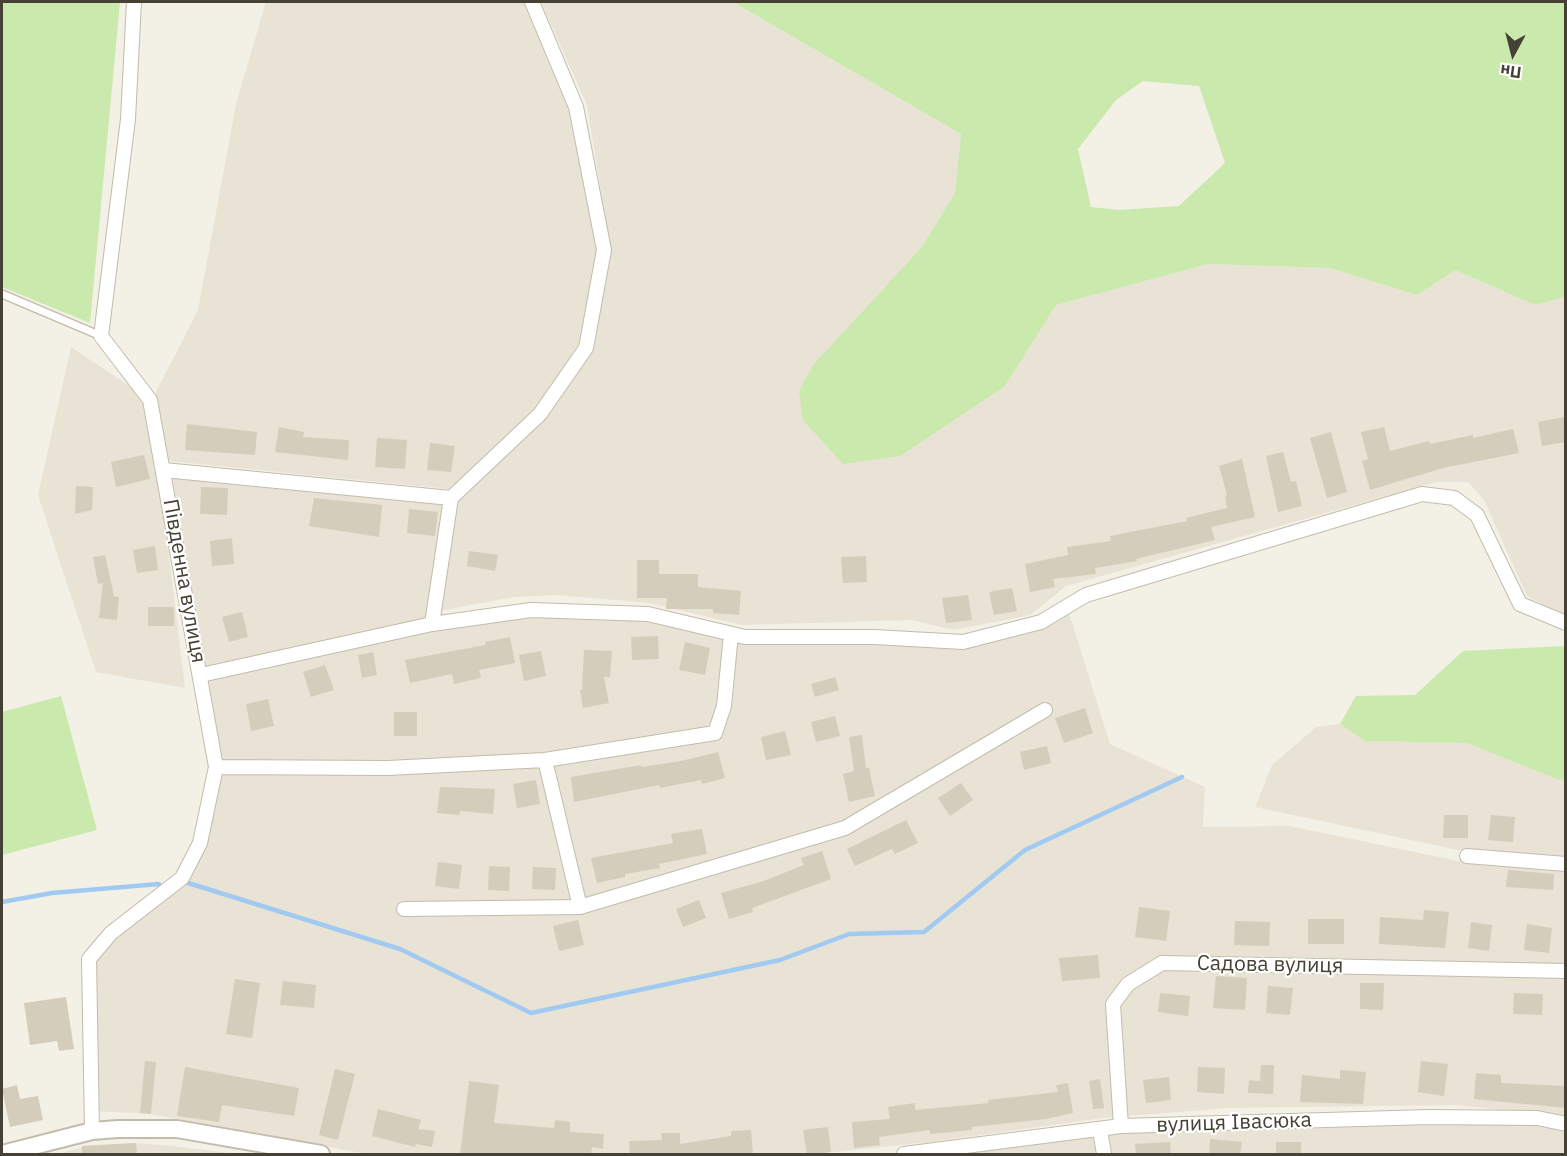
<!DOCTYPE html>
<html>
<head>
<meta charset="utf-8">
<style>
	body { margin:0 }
	#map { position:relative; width:1567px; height:1156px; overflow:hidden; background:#f3f0e6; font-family:"IBM Plex Sans",sans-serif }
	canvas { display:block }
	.frame { position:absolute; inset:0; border:3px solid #464135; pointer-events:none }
	.north { position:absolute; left:1483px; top:24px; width:60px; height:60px; -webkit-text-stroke:4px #fff; paint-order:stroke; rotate:187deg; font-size:16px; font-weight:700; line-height:24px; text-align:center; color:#464135 }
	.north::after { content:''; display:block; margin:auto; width:21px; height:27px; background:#464135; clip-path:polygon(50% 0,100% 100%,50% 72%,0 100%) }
</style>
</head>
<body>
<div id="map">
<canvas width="1567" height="1156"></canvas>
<div class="frame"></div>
<div class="north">Пн</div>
</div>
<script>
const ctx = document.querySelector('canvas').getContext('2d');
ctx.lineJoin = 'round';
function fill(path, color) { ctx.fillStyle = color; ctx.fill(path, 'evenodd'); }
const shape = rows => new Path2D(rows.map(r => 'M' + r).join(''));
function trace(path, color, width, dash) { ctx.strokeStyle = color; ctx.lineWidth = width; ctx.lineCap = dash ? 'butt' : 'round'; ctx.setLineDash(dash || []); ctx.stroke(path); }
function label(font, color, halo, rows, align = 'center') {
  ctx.font = font + ' "IBM Plex Sans",sans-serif'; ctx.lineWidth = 4.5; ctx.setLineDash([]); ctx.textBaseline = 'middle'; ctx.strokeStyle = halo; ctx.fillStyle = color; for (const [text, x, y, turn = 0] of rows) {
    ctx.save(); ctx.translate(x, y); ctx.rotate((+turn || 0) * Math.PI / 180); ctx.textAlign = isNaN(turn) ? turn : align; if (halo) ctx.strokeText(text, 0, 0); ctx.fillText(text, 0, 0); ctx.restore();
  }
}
fill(shape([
	[266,2,525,2,569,108,597,249,580,342,535,411,450,489,169,461,154,396,198,310,236,104],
	[541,2,733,2,961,134,955,193,921,248,815,364,799,391,1005,386,1056,305,1208,264,1330,268,1417,295,1455,270,1535,305,1565,297,1565,613,1556,612,1527,596,1484,500,1468,482,1436,482,1066,586,1030,615,954,630,912,620,742,625,649,603,557,595,513,597,440,611,459,500,544,420,594,349,610,249,587,105],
	[71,347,150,400,185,688,96,672,38,495],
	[172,475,445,502,426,618,205,668],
	[531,611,647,618,745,643,875,642,964,647,1069,613,1110,744,1205,787,1203,827,1290,826,1458,861,1565,869,1565,1117,1456,1105,1227,1108,1103,1118,929,1142,815,1154,367,1154,151,1114,95,1111,93,961,113,937,185,882,220,771,206,678,433,628],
	[1340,724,1366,741,1467,743,1559,780,1565,779,1565,856,1458,850,1255,807,1272,765,1316,727],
	[1415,1123,1539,1125,1565,1130,1566,1154,1111,1154,1107,1133],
	[1094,1136,1097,1154,946,1154],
	[136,1143,172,1146,237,1154,58,1154,91,1145]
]), '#e8e3d4');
fill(shape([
	[2,2,120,2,90,323,2,287],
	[733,2,1565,2,1565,297,1535,305,1455,270,1417,295,1330,268,1208,264,1056,305,1005,386,900,456,843,464,803,420,799,391,814,364,921,248,955,193,961,134],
	[1143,81,1199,86,1225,163,1179,206,1119,210,1091,207,1078,149,1116,100],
	[1565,646,1565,779,1559,780,1467,743,1365,741,1340,724,1356,696,1415,695,1463,651],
	[61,696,97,830,2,855,2,712]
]), '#c9e9ad');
trace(shape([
	[185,882,400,949,531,1013,780,960,849,934,924,932,1025,850,1182,777],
	[2,902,52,893,159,884]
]), '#a0caf2', 4.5);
fill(shape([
	[1564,417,1566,442,1542,446,1538,422],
	[187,424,257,432,255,455,185,450],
	[279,427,304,432,303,437,349,440,348,460,275,452],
	[1384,427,1390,451,1429,441,1430,444,1473,435,1473,438,1513,429,1519,453,1443,468,1370,490,1362,461,1368,459,1361,432],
	[1331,432,1347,492,1327,498,1310,438],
	[377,438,407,440,405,469,375,467],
	[430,443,455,446,451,472,427,470],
	[1283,452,1291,482,1296,481,1302,506,1278,512,1266,456],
	[144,455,150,479,116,487,111,462],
	[1242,459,1255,517,1211,527,1215,540,1136,559,1137,561,1095,568,1096,574,1053,579,1055,587,1030,592,1025,564,1068,555,1067,547,1111,541,1110,536,1187,521,1186,518,1227,508,1225,496,1227,495,1219,466],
	[76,486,93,487,92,510,75,514],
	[201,487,228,488,227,515,200,514],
	[314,498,382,505,379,537,309,526],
	[409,509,438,512,435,536,407,533],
	[232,538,234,564,212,566,210,541],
	[155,546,158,570,137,573,133,550],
	[469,551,498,555,495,571,467,566],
	[105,555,114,596,119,597,117,620,99,618,103,583,98,584,93,557],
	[866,556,867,582,843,583,841,557],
	[637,560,659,560,659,574,698,574,698,587,741,591,739,615,713,613,713,609,666,609,667,598,637,598],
	[1012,588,1017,611,994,615,989,592],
	[968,595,972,620,946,623,942,598],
	[148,607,174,607,174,626,148,626],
	[242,612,248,637,229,642,222,617],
	[658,636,659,659,632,660,631,637],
	[510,637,515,663,479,670,481,678,454,684,452,674,410,683,405,660,485,645,485,642],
	[685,642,710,648,705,675,679,670],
	[584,650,612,651,610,677,604,677,609,703,583,708,580,690,582,690],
	[541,651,546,676,524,681,519,655],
	[373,652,377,675,362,678,358,655],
	[325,665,334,690,311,697,303,672],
	[835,677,839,690,815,697,811,684],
	[268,699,274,726,251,731,246,704],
	[1085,708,1093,733,1064,743,1055,718],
	[394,712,417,712,417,736,394,736],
	[835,716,840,736,816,742,811,722],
	[785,731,791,755,766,760,761,737],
	[862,735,866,768,869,768,875,796,849,802,843,774,854,771,849,737],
	[1047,746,1051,763,1024,770,1020,752],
	[718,752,725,778,702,784,701,780,660,788,659,785,574,802,571,777,641,765,642,767,681,761],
	[536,780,540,804,517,808,513,784],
	[961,783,973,800,950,816,938,798],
	[440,787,495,789,493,814,460,811,459,815,437,813],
	[1444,815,1468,815,1468,838,1443,838],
	[1491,815,1515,817,1513,842,1488,840],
	[906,820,918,843,895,854,892,849,855,866,847,849],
	[702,829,707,854,659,864,660,868,625,874,625,877,597,883,591,858,673,843,671,834],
	[822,851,831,879,752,908,753,912,729,919,721,893,761,882,804,865,801,858],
	[438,862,462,865,459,889,435,886],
	[489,866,510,867,509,891,488,890],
	[533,867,556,868,555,890,532,889],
	[1508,870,1554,874,1553,890,1506,887],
	[699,900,706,918,683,927,676,909],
	[1139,907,1170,911,1166,941,1135,937],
	[1424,910,1449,912,1445,948,1379,944,1380,917,1423,920],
	[1308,919,1344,919,1344,944,1308,944],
	[578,920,584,945,559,951,553,926],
	[1235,921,1270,922,1269,946,1234,945],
	[1471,922,1492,925,1489,951,1468,948],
	[1527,924,1552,928,1549,953,1524,950],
	[1098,955,1100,978,1062,981,1059,958],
	[1216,976,1247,978,1245,1010,1213,1008],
	[235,979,260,983,252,1038,226,1034],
	[283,981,316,985,314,1008,280,1005],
	[1360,983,1384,983,1383,1010,1360,1009],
	[1268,986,1293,988,1290,1015,1266,1013],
	[1160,993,1190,996,1188,1016,1158,1012],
	[1514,993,1543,994,1542,1015,1513,1014],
	[66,997,74,1049,59,1051,57,1041,30,1045,24,1003],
	[145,1061,156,1062,151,1114,140,1113],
	[1421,1061,1448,1064,1444,1096,1418,1092],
	[1261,1065,1274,1065,1273,1094,1248,1093,1249,1080,1260,1081],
	[185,1067,299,1088,294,1116,222,1105,219,1122,177,1116],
	[1198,1067,1225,1068,1224,1094,1197,1092],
	[335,1069,355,1074,338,1140,319,1135],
	[1340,1070,1366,1072,1363,1104,1300,1102,1302,1075,1340,1079],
	[1476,1073,1501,1075,1501,1083,1566,1086,1566,1108,1474,1099],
	[1169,1077,1171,1100,1146,1103,1143,1080],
	[1100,1079,1104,1108,1093,1109,1089,1081],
	[469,1081,499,1085,494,1123,554,1128,555,1120,570,1122,570,1132,604,1134,603,1149,592,1147,591,1155,460,1155],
	[1068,1083,1073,1113,1046,1119,972,1127,972,1130,930,1134,930,1130,879,1137,880,1145,854,1148,852,1122,890,1119,888,1107,915,1103,915,1110,989,1103,988,1100,1058,1092,1056,1085],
	[17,1085,20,1099,38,1096,43,1120,10,1127,2,1089],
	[378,1109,421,1120,418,1129,435,1131,432,1147,416,1144,415,1147,372,1136],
	[828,1127,831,1152,807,1155,803,1130],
	[751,1130,753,1155,630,1155,629,1141,662,1140,661,1133,680,1133,680,1144,731,1136,731,1131],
	[1210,1139,1242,1142,1240,1155,1209,1155],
	[1170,1142,1171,1155,1136,1155,1135,1144],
	[1276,1142,1301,1142,1301,1155,1276,1155],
	[136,1143,137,1155,82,1155,82,1146]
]), '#d5cdbb');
const service = shape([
	[2,294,101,336]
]);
const minor = shape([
	[164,470,451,498],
	[451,498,540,414,586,348,604,250,576,107,532,2],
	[432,624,451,498],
	[201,675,432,624,531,610,648,614,745,637,875,637,963,642,1041,622,1086,595,1422,494,1454,498,1477,515,1520,604,1566,623],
	[545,760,580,907],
	[216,767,388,768,545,760,715,733,724,706,731,634],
	[1467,856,1566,864],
	[404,909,580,907,845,828,1045,710],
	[1121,1126,1113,1004,1128,984,1162,963,1566,971],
	[1100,1130,1104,1154],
	[92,1131,89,959,111,933,182,878,200,843,216,767,150,400,101,336,128,119,134,2],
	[904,1154,1121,1126,1428,1117,1537,1118,1566,1124]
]);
const tertiary = shape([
	[2,1154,92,1131,118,1129,177,1129,321,1154]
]);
trace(service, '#c2bcab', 10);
trace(minor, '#c2bcab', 16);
trace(tertiary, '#c2bcab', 20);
trace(service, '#fff', 7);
trace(minor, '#fff', 14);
trace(tertiary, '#fff', 16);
label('21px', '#464135', '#fff', [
	["Південна вулиця",184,581,80],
	["Садова вулиця",1270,965,1],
	["вулиця Івасюка",1234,1123,-2]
]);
</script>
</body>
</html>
